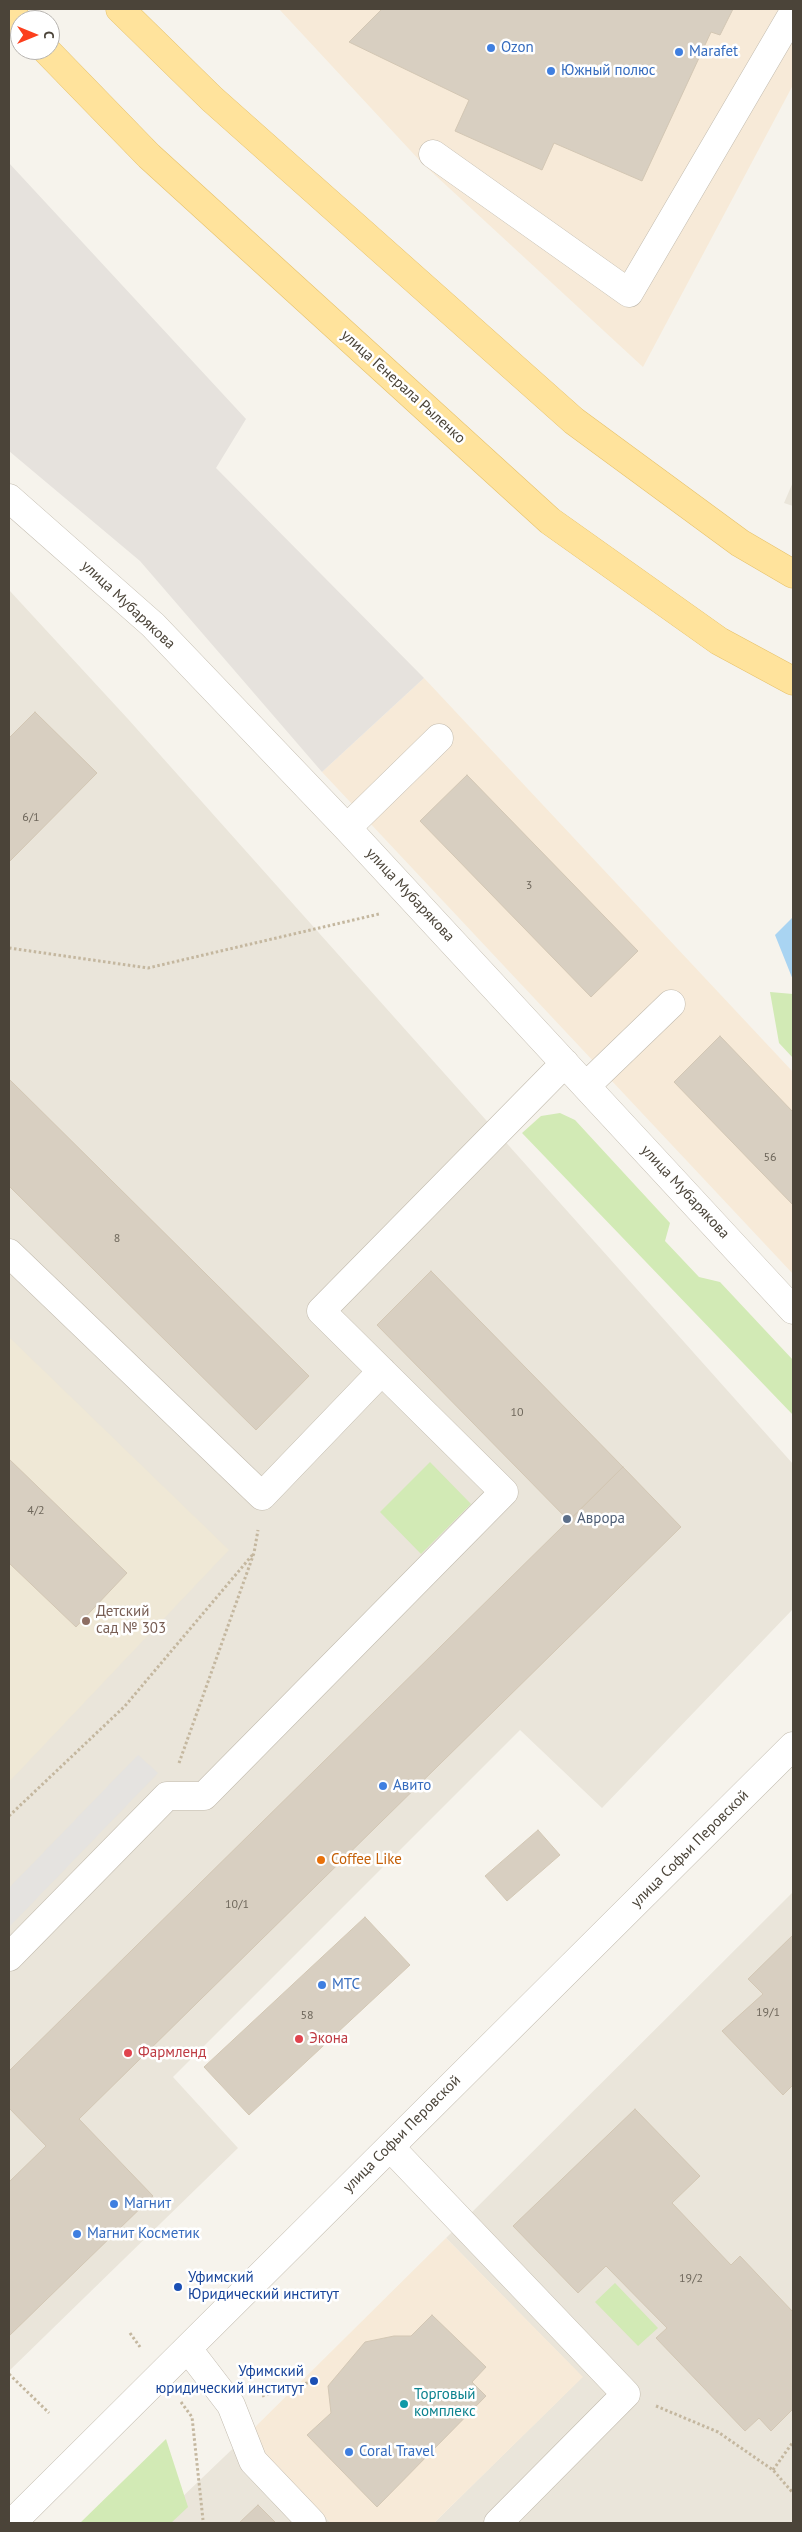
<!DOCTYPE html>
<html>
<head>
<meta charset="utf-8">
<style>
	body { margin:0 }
	#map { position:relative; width:802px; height:2532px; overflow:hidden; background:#f6f3ec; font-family:"PT Sans",sans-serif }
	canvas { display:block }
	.frame { position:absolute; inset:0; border:10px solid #4b4439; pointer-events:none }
	.north { position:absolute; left:10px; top:10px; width:50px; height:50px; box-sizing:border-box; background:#fff; border:1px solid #b7b4b0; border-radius:50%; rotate:90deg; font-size:14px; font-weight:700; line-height:20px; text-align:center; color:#4b4439 }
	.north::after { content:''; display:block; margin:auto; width:18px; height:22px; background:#fc3f1d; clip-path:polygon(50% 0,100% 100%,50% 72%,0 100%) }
</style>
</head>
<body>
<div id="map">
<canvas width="802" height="2532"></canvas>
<div class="frame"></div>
<div class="north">С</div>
</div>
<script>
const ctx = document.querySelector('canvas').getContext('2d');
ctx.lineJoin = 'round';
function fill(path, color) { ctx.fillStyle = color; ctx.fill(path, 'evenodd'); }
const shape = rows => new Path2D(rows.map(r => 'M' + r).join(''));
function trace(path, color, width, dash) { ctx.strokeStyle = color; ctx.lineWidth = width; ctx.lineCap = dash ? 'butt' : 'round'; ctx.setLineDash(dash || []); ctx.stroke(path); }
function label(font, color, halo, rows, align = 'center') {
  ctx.font = font + ' "PT Sans",sans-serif'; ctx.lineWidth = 5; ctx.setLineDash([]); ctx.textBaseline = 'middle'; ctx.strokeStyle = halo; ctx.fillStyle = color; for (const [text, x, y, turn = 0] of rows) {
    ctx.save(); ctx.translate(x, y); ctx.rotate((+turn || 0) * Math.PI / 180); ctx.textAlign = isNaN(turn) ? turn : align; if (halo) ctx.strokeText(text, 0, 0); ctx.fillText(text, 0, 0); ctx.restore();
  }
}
fill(shape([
	[793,482,793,506,784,503],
	[9,590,128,719,793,1464,793,1609,602,1808,520,1730,173,2077,238,2148,9,2371],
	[793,1892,793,2523,434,2523,582,2377,446,2238],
	[246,2436,331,2523,155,2523]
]), '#eae5da');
fill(shape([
	[279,9,793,9,793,85,643,367,422,163],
	[424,678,793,1072,793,1274,322,772],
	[446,2238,583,2377,434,2523,331,2523,246,2436]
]), '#f7ead8');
fill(shape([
	[9,163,246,419,216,468,424,678,322,772,140,561,9,451]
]), '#e6e2dd');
fill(shape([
	[9,1337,229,1550,9,1782]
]), '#efe8d6');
fill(shape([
	[770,992,793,994,793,1058,779,1043],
	[560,1113,575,1120,670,1223,665,1241,699,1277,720,1282,793,1360,793,1415,522,1133,541,1116],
	[430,1462,471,1504,421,1554,380,1512],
	[615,2283,658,2328,638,2346,595,2302],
	[166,2439,188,2507,171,2523,80,2523]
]), '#d2eab5');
fill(shape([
	[138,1755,158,1773,9,1927,9,1888]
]), '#e5e3e0');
fill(shape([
	[793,917,793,980,775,935]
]), '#a9d4f2');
const building = shape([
	[382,9,733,9,720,35,711,32,642,181,554,143,542,170,455,131,469,100,349,42,382,9],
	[35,712,97,773,9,862,9,738,35,712],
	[467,775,638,951,591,997,420,821,467,775],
	[720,1036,793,1112,793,1205,674,1082,720,1036],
	[9,1079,309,1376,256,1430,9,1186,9,1079],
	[431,1271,623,1467,569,1521,377,1325,431,1271],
	[9,1459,127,1573,76,1627,9,1563,9,1459],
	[623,1467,681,1527,79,2119,153,2196,9,2336,9,2182,46,2146,9,2108,9,2071,623,1467],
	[538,1830,560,1855,507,1901,485,1876,538,1830],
	[365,1917,410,1965,249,2115,204,2067,365,1917],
	[793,1935,793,2085,783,2095,722,2031,763,1994,748,1979,793,1935],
	[635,2109,700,2176,672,2203,731,2265,740,2256,793,2312,793,2409,771,2431,759,2418,745,2431,656,2338,667,2328,606,2266,578,2293,513,2226,635,2109],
	[432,2315,486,2367,472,2382,486,2396,377,2507,307,2435,331,2413,328,2386,365,2342,394,2336,411,2336,432,2315],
	[258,2505,276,2523,239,2523,258,2505]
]);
fill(building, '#d8cfc1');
trace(building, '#d3c7b4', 1);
const minor = shape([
	[433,154,629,293,793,13],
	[9,498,153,625,347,828,793,1310],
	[347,828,439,738],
	[586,1086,671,1004],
	[9,1253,262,1496,382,1371],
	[9,1957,167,1796,204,1796,504,1492,321,1311,565,1063],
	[390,2147,626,2394,498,2523],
	[188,2349,231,2405,253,2461,312,2523],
	[12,2523,793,1746]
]);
const major = shape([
	[120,9,212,99,574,421,740,543,793,574],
	[9,12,20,23],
	[46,50,149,156,550,521,719,641,793,681]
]);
trace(minor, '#c2bbae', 29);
trace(major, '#e6c16a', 29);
trace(shape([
	[9,948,148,968,379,914],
	[179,1763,254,1553,258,1530],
	[9,1816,125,1706,254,1553],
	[130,2333,140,2347],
	[9,2374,49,2413],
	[262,2396,314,2381],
	[181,2402,192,2417,203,2520],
	[656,2406,718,2432,773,2470,793,2493],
	[773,2470,793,2442]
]), '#c4b79f', 3, [2.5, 2.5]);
trace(minor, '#fff', 28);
trace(major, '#ffe39c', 28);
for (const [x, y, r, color] of [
	[491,48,5,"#3f7fe0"],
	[679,52,5,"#3f7fe0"],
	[551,71,5,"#3f7fe0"],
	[567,1519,5,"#5c6f8a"],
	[86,1621,5,"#8d6e63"],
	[383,1786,5,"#3f7fe0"],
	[321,1860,5,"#e8710a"],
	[322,1985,5,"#3f7fe0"],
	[299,2039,5,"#e0444e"],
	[128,2053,5,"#e0444e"],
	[114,2204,5,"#3f7fe0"],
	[77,2234,5,"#3f7fe0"],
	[178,2287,5,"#1a4fb4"],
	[314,2381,5,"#1a4fb4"],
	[404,2404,5,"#0f9aa8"],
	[349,2452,5,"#3f7fe0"]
]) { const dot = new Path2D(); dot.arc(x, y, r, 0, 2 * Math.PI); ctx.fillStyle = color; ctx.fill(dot); trace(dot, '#fff', 2); }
label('12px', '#6e675b', null, [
	["6/1",31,818],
	["3",529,886],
	["56",770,1158],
	["8",117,1239],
	["10",517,1413],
	["4/2",36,1511],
	["10/1",237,1905],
	["19/1",768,2013],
	["58",307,2016],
	["19/2",691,2279]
]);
label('15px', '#366cbe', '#fff', [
	["Ozon",501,48],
	["Marafet",689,52],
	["Южный полюс",561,71],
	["Авито",393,1786],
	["МТС",332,1985],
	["Магнит",124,2204],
	["Магнит Косметик",87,2234],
	["Coral Travel",359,2452]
], 'left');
label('15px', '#4b4439', '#fff', [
	["улица Генерала Рыленко",403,387,42],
	["улица Мубарякова",128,605,43],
	["улица Мубарякова",410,895,47],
	["улица Мубарякова",685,1192,47],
	["улица Софьи Перовской",690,1849,-45],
	["улица Софьи Перовской",402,2134,-45]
]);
label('15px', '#4e5e75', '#fff', [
	["Аврора",577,1519]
], 'left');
label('15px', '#785e54', '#fff', [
	["Детский",96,1612],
	["сад № 303",96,1629]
], 'left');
label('15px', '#c56008', '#fff', [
	["Coffee Like",331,1860]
], 'left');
label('15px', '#be3a42', '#fff', [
	["Экона",309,2039],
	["Фармленд",138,2053]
], 'left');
label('15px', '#164399', '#fff', [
	["Уфимский",188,2278],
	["Юридический институт",188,2295],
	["Уфимский",304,2372,"right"],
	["юридический институт",304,2389,"right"]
], 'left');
label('15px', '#0d838f', '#fff', [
	["Торговый",414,2395],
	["комплекс",414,2412]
], 'left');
</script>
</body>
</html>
